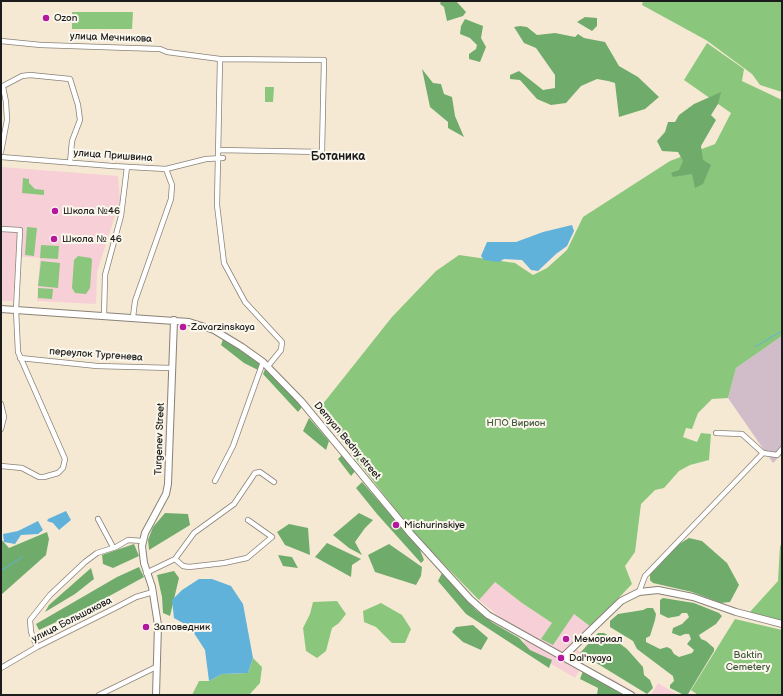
<!DOCTYPE html>
<html>
<head>
<meta charset="utf-8">
<style>
	body { margin:0 }
	#map { position:relative; width:783px; height:696px; overflow:hidden; background:#f6e9d3; font-family:"Balsamiq Sans",sans-serif }
	canvas { display:block }
	.frame { position:absolute; inset:0; border:2px solid #1c1c1c; pointer-events:none }
</style>
</head>
<body>
<div id="map">
<canvas width="783" height="696"></canvas>
<div class="frame"></div>
</div>
<script>
const ctx = document.querySelector('canvas').getContext('2d');
ctx.lineJoin = 'round';
function fill(path, color) { ctx.fillStyle = color; ctx.fill(path, 'evenodd'); }
const shape = rows => new Path2D(rows.map(r => 'M' + r).join(''));
function trace(path, color, width, dash) { ctx.strokeStyle = color; ctx.lineWidth = width; ctx.lineCap = dash ? 'butt' : 'round'; ctx.setLineDash(dash || []); ctx.stroke(path); }
function label(font, color, halo, rows, align = 'center') {
  ctx.font = font + ' "Balsamiq Sans",sans-serif'; ctx.lineWidth = 4; ctx.setLineDash([]); ctx.textBaseline = 'middle'; ctx.strokeStyle = halo; ctx.fillStyle = color; for (const [text, x, y, turn = 0] of rows) {
    ctx.save(); ctx.translate(x, y); ctx.rotate((+turn || 0) * Math.PI / 180); ctx.textAlign = isNaN(turn) ? turn : align; if (halo) ctx.strokeText(text, 0, 0); ctx.fillText(text, 0, 0); ctx.restore();
  }
}
fill(shape([
	[1,167,118,176,120,200,97,272,96,304,37,301,40,258,16,256,13,301,1,301],
	[494,581,522,603,552,623,574,614,591,627,573,646,587,658,575,678,522,647,528,634,506,622,479,600],
	[609,677,640,695,599,695],
	[658,683,678,695,651,695]
]), '#f6cfd7');
fill(shape([
	[782,336,782,454,773,463,728,398,736,368]
]), '#d1bdc9');
fill(shape([
	[643,1,782,1,782,92,760,85,752,74,706,40,642,5],
	[72,12,133,12,132,29,72,29],
	[707,43,744,69,742,81,782,100,782,336,736,368,728,398,712,399,698,413,692,429,686,428,683,437,697,442,701,433,711,434,709,460,690,465,679,471,664,488,655,490,641,504,635,552,625,566,632,584,591,627,574,614,553,645,541,639,552,623,522,603,495,582,479,600,416,536,318,410,392,317,436,271,459,255,515,263,533,275,547,268,567,250,583,217,670,161,715,144,731,113,684,80],
	[265,87,274,87,273,102,265,102],
	[23,178,29,179,29,183,35,189,44,190,44,195,22,193],
	[27,227,37,228,34,256,25,255],
	[41,245,59,246,58,259,40,258],
	[78,256,91,258,92,260,90,288,86,294,75,293,72,288,74,260],
	[41,261,60,263,58,288,38,286],
	[38,288,53,289,52,299,38,298],
	[782,544,782,622,748,614,778,581,780,546],
	[337,601,346,614,339,623,332,628,326,651,317,658,306,651,303,628,310,614,313,602],
	[381,603,402,615,411,629,405,643,392,643,376,627,364,622,363,611],
	[735,619,782,630,782,695,698,695,691,690],
	[253,658,262,667,260,683,249,695,192,695,199,681,209,681,222,674,248,673]
]), '#8ac77d');
fill(shape([
	[441,1,456,1,466,12,463,16,447,21,444,7,440,4],
	[585,17,597,18,597,26,592,31,577,22],
	[465,19,483,26,481,38,486,47,480,62,469,59,469,54,476,49,477,45,470,38,460,34,461,26],
	[520,26,527,27,537,35,555,33,575,37,578,34,584,38,605,42,619,66,638,77,659,97,645,109,619,117,615,83,608,81,597,79,581,86,566,103,551,105,537,99,520,80,510,79,510,75,519,71,543,90,555,88,555,75,536,48,524,43,514,27],
	[422,69,433,83,441,84,444,94,452,97,455,116,464,137,448,128,448,122,430,107],
	[721,92,718,104,711,115,716,120,701,146,703,160,711,165,703,184,695,188,692,174,673,177,671,173,679,170,683,161,678,152,662,151,657,141,665,132,668,122,675,122,679,115,694,104],
	[223,339,260,363,258,370,244,363,221,345],
	[266,367,295,396,302,407,298,412,263,374],
	[309,418,329,441,326,450,303,431],
	[343,454,356,470,351,476,338,459],
	[362,482,419,547,424,560,421,563,377,514,356,488],
	[165,513,188,514,190,525,149,550,148,540,153,527],
	[359,513,373,520,365,528,355,542,362,555,349,548,333,535],
	[289,524,308,528,310,555,285,545,277,532],
	[47,532,49,539,46,555,1,595,1,539,9,548],
	[689,538,702,541,727,563,739,585,730,602,721,603,692,592,653,583,650,580,650,573,679,544],
	[327,543,361,559,352,565,351,577,315,557],
	[134,544,139,556,113,568,103,564,102,555],
	[389,544,422,567,421,576,416,585,375,572,368,555],
	[278,555,292,557,298,568,283,566],
	[139,567,144,577,93,605,39,630,36,624,117,577],
	[91,568,94,579,75,594,45,612,49,605],
	[174,571,179,578,170,616,163,613,162,597,157,575],
	[442,573,476,610,493,623,519,638,530,650,552,660,549,668,466,614,438,581],
	[663,598,694,603,719,613,722,616,716,624,699,635,701,639,706,641,714,648,714,651,688,694,684,695,670,688,670,685,674,681,673,676,637,649,633,641,610,627,610,621,618,614,643,610,647,608,653,608,656,614,655,620,650,636,646,638,646,642,660,649,667,647,671,649,674,654,679,657,692,653,694,650,687,644,691,639,689,634,685,634,680,636,672,633,673,628,682,624,689,617,687,613,682,613,679,616,668,618,660,614,660,600],
	[473,625,488,638,481,650,463,642,452,632,456,627],
	[598,633,604,633,611,637,627,649,643,667,644,675,650,680,653,688,647,694,580,653],
	[583,671,599,680,623,695,597,695,598,688,580,679]
]), '#6fac6c');
fill(shape([
	[572,225,574,231,567,246,556,254,538,271,531,270,522,260,504,259,499,262,484,260,481,256,487,242,516,242,543,232],
	[66,511,71,520,59,530,53,523,47,521,48,519],
	[38,521,43,530,38,534,21,535,15,544,4,542,3,534,18,531],
	[199,579,212,579,231,586,243,604,253,658,248,673,222,674,209,681,205,650,190,627,174,618,172,600,182,590]
]), '#60b2db');
trace(shape([
	[755,347,782,331],
	[1,571,22,557]
]), '#60b2db', 1);
const minor = shape([
	[1,41,41,45,160,49,167,52,220,59,324,60,322,152,219,150],
	[220,59,217,205,224,263,245,302,282,342,281,350,268,366],
	[1,87,22,76,30,75,70,79,78,105,80,120,72,141,70,163],
	[1,152,7,120,6,102,3,87],
	[1,157,112,166,166,169,206,159,223,158],
	[1,229,20,230,16,310,18,352,65,459,63,468,58,473,44,477,39,477,22,468,1,466],
	[104,316,105,275,121,216,127,167],
	[133,317,135,301,171,199,172,185,166,169],
	[20,358,97,366,171,368],
	[1,404,4,417,1,429],
	[716,433,742,434,763,453,777,455,782,449],
	[215,481,233,446,263,362],
	[98,519,113,547],
	[175,559,183,566,189,567,224,563,247,558,272,537,248,520],
	[146,573,175,559,194,533,234,504,255,473,260,472,274,482],
	[639,592,645,576,763,453],
	[37,647,31,632,30,620,50,595,85,562,97,553,116,547,128,540,143,541],
	[1,668,37,647,117,607,136,597,153,592],
	[99,695,156,667]
]);
const tertiary = shape([
	[1,309,189,322,214,330,242,347,263,362,301,401,411,534,470,599,488,615,631,695],
	[564,656,621,601,639,592,658,590,693,597,736,612,782,624],
	[156,695,158,625,152,587,144,563,142,546,145,533,166,494,168,484,174,320]
]);
trace(minor, '#898278', 6);
trace(tertiary, '#898278', 8);
trace(minor, '#fff', 4.5);
trace(tertiary, '#fff', 6);
for (const [x, y, r, color] of [
	[46,18,4,"#b5179e"],
	[55,211,4,"#b5179e"],
	[54,239,4,"#b5179e"],
	[183,327,4,"#b5179e"],
	[396,525,4,"#b5179e"],
	[146,627,4,"#b5179e"],
	[566,639,4,"#b5179e"],
	[561,658,4,"#b5179e"]
]) { const dot = new Path2D(); dot.arc(x, y, r, 0, 2 * Math.PI); ctx.fillStyle = color; ctx.fill(dot); trace(dot, '#fbf7ec', 1.5); }
label('10px', '#1c1c1c', '#fbf7ec', [
	["Ozon",54,18],
	["Школа №46",63,211],
	["Школа № 46",62,239],
	["Zavarzinskaya",191,327],
	["Michurinskiye",404,525],
	["Заповедник",154,627],
	["Мемориал",574,639],
	["Dal'nyaya",569,658]
], 'left');
label('10px', '#1c1c1c', '#fbf7ec', [
	["улица Мечникова",111,38,2],
	["улица Пришвина",113,156,4],
	["переулок Тургенева",96,355,4],
	["Turgenev Street",160,439,-88],
	["Demyan Bedny street",347,441,50],
	["улица Большакова",72,620,-27]
]);
label('10px', '#42583e', '#fbf7ec', [
	["НПО Вирион",516,423],
	["Baktin",748,655],
	["Cemetery",748,667]
]);
label('bold 12px', '#1c1c1c', '#fbf7ec', [
	["Ботаника",338,157]
]);
</script>
</body>
</html>
